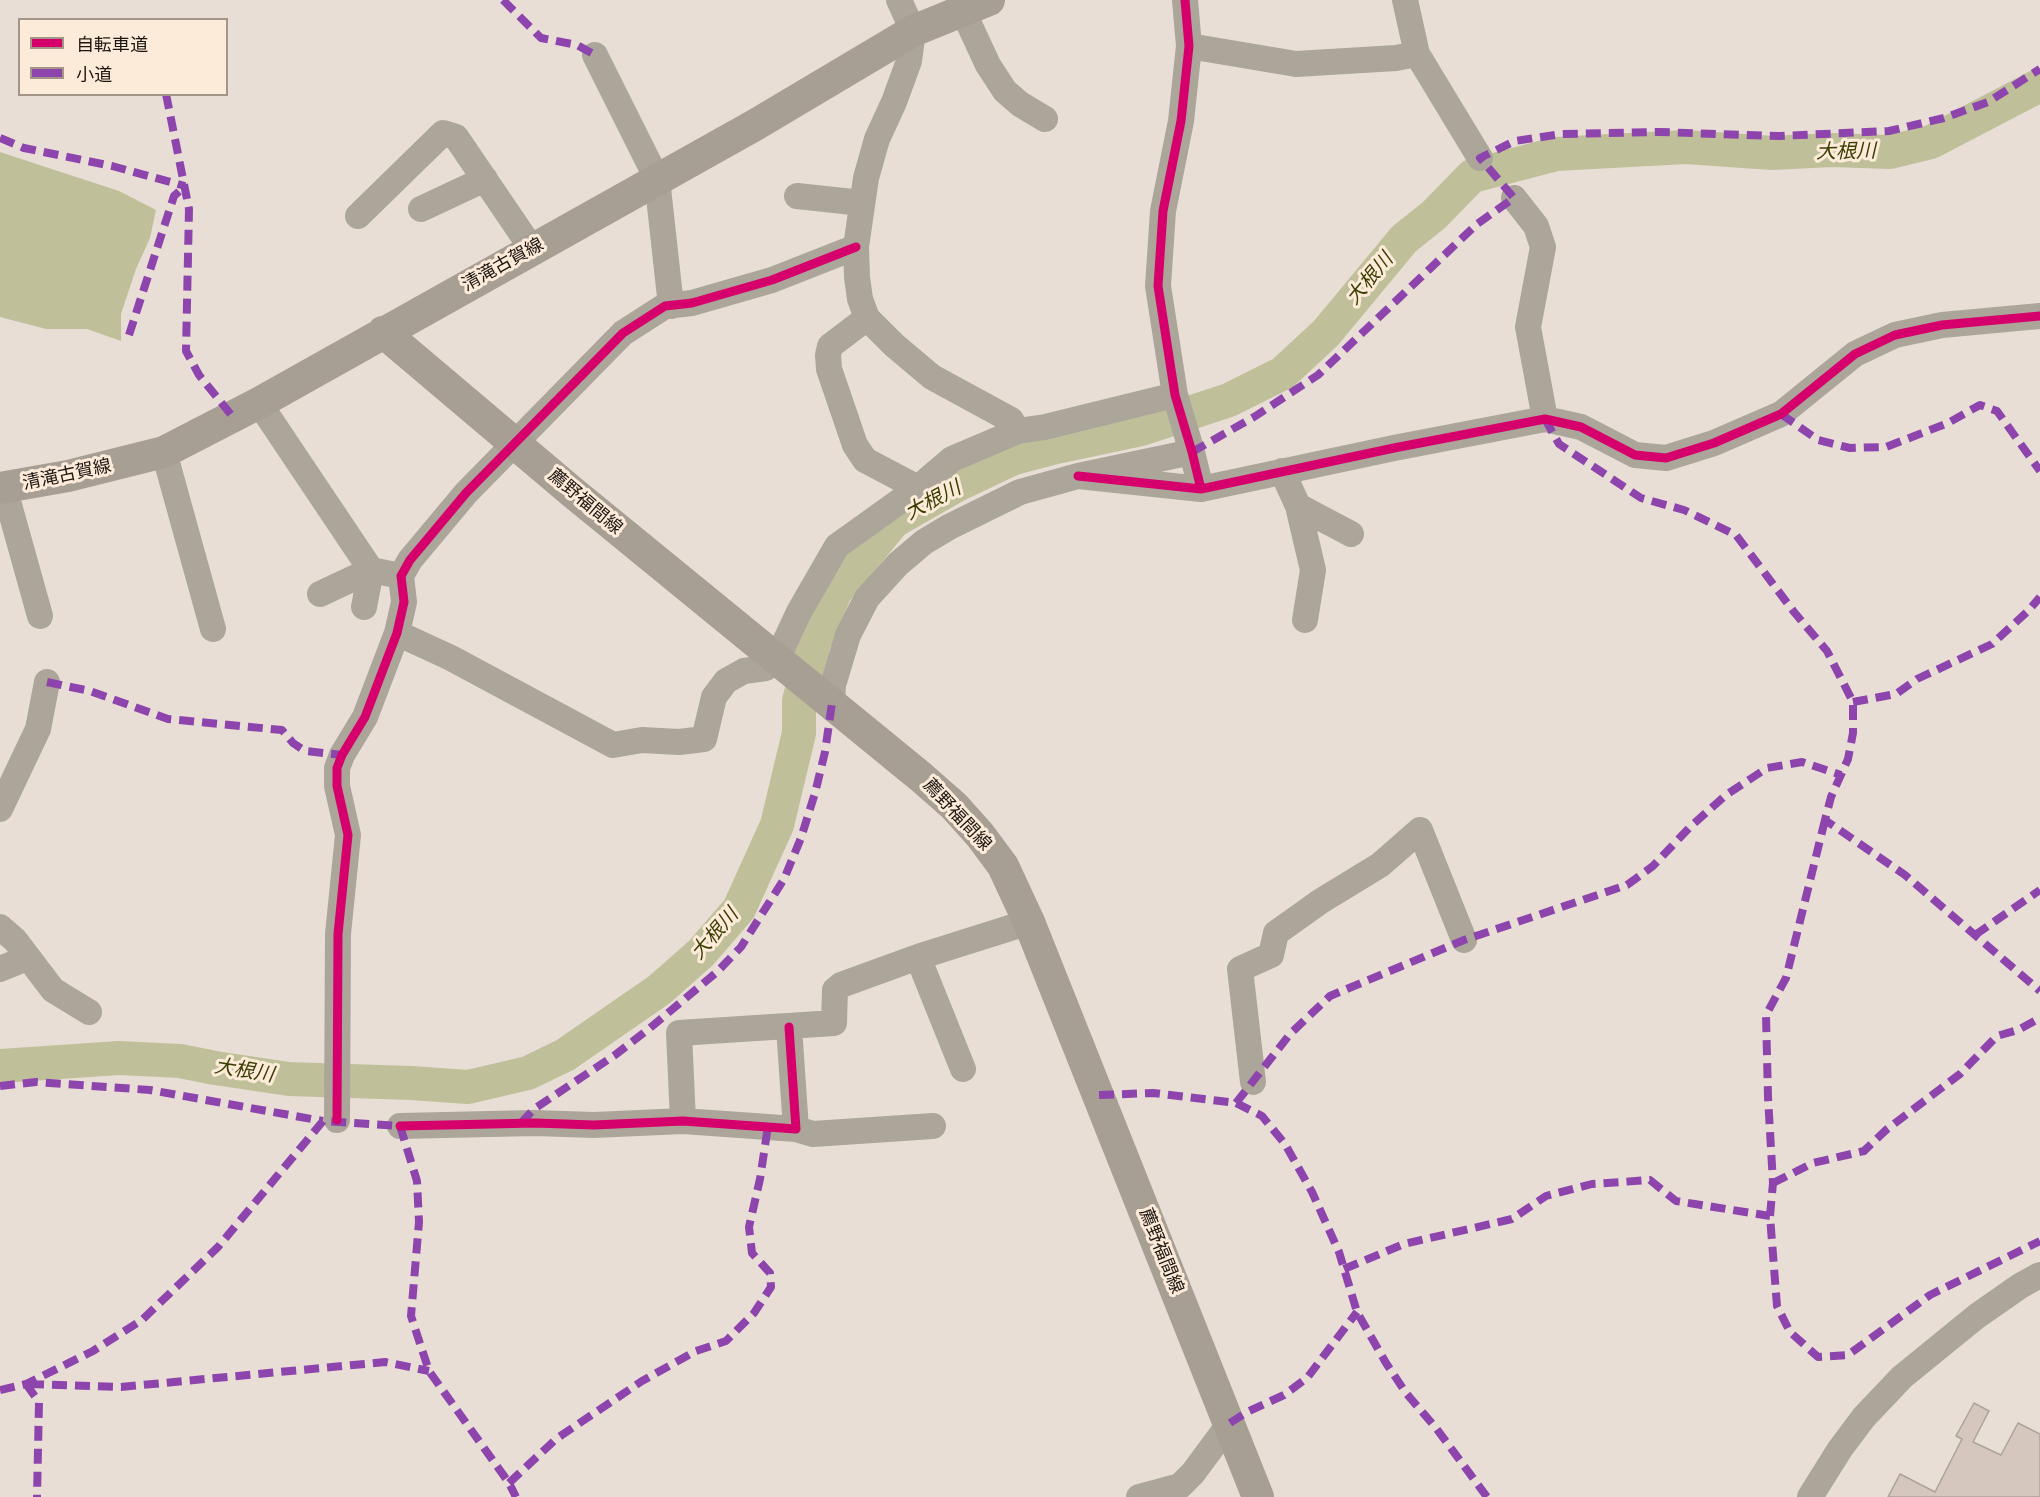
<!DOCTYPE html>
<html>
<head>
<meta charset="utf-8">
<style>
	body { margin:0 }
	#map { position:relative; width:2040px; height:1497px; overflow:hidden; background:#e8ded5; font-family:"Noto Sans","Noto Sans JP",sans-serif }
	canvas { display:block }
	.legend { position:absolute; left:18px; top:18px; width:210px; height:78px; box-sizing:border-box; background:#fdebda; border:2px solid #a39689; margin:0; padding:8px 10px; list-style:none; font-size:18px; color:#1c1610 }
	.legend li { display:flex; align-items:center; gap:12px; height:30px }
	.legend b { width:30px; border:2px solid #a39689 }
</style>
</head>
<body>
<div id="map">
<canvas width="2040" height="1497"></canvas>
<ul class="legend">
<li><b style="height:8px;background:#d6006c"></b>自転車道</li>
<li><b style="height:8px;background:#8e44ad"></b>小道</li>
</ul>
</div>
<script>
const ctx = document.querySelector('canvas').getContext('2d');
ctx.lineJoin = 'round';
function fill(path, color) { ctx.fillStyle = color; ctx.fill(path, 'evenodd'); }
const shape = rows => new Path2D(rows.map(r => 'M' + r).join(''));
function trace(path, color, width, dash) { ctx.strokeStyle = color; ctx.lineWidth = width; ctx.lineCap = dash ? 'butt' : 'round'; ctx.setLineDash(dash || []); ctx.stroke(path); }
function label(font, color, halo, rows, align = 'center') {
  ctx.font = font + ' "Noto Sans","Noto Sans JP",sans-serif'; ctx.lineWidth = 6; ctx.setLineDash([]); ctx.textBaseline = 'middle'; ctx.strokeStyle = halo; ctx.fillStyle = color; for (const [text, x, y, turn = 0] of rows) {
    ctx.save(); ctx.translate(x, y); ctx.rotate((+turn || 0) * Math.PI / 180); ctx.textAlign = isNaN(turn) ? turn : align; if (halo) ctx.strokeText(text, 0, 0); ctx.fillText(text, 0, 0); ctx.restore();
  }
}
fill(shape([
	[0,152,119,191,156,210,150,238,136,269,121,314,121,341,87,329,46,329,0,317]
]), '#bfc09a');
trace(shape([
	[0,1066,119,1058,180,1061,215,1068,289,1079,411,1083,468,1087,528,1073,565,1055,659,990,701,953,739,909,777,825,799,733,799,701,814,643,835,592,894,521,955,486,1014,458,1056,447,1141,429,1229,400,1283,373,1326,333,1404,239,1434,215,1472,176,1556,154,1686,147,1772,153,1831,150,1890,152,1931,142,2040,85]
]), '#bfc09a', 34);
const building = shape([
	[1974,1403,1989,1411,1973,1442,2001,1455,2018,1423,2040,1434,2040,1497,1888,1497,1900,1474,1935,1492,1962,1439,1956,1436,1974,1403]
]);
fill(building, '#d5c6be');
trace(building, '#aca39d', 1.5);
trace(shape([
	[899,0,913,31,909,61,894,102,877,139,866,178,856,247,857,277,860,299,867,318,894,345,932,377,1011,420,1018,431],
	[1185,0,1189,46,1181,121,1163,211,1158,286,1175,395,1192,452,1201,489],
	[1405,0,1417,54,1480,158],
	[963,11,988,65,1005,91,1020,104,1045,119],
	[1189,46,1296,64,1396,58,1417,54],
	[595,55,657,179,671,306],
	[797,196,862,203],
	[1514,198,1536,226,1543,247,1528,327,1545,419],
	[421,209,485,179],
	[358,216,443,133,456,137,532,249],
	[867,318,830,346,828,355,829,369,855,445,865,460,918,488],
	[259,403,371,570,401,576],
	[164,452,213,629],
	[1282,471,1298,506,1313,570,1305,620],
	[1078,476,1201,489,1394,448,1545,419,1581,427,1635,455,1666,458,1714,443,1781,414,1855,354,1895,335,1942,325,2040,316],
	[4,487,40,616],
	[1298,506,1351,534],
	[320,594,371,570],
	[364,607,371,570],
	[397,633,451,658,613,745,642,740,679,742,704,739,714,697,726,681,744,671,766,668,777,659,799,612,837,546,918,488,952,459,1018,431,1045,427,1175,395],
	[832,703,833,685,848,635,867,598,898,564,924,542,949,527,1020,492,1078,476,1192,452],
	[0,809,38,729,47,682],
	[0,927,15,940,53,990,89,1012],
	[918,957,963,1069],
	[0,969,27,958],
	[1253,1082,1240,969,1271,955,1276,933,1321,901,1380,865,1420,830,1464,940],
	[337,1120,338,934,348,835,337,786,337,768,342,755,365,717,397,633,404,602,401,576,410,560,466,493,623,333,665,306,692,303,772,280,856,247],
	[683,1121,679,1033,834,1023,835,990,841,985,918,957,1029,922],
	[400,1126,535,1123,594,1125,683,1121,796,1129,789,1027],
	[796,1129,813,1134,933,1126],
	[1139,1497,1180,1486,1193,1473,1230,1423],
	[1810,1497,1840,1449,1864,1417,1902,1377,1977,1316,2020,1286,2040,1275]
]), '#aca69a', 26);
trace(shape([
	[383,332,571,491,921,777,954,806,980,835,1003,866,1029,922,1258,1497],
	[0,488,68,476,164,452,259,403,755,125,913,31,989,0]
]), '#a79f94', 32);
trace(shape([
	[503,0,541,38,577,45,595,55],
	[166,94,189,209,186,351,199,375,232,416],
	[0,138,24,148,112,166,185,186],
	[129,335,174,196,185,186],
	[1781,414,1818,440,1850,448,1886,447,1948,423,1980,405,1997,411,2040,471],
	[1545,419,1559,444,1641,498,1684,510,1736,535,1794,612,1827,651,1853,702,1853,733,1848,759,1831,797,1825,820,1905,875,2040,991],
	[1192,452,1254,417,1318,375,1477,224,1514,198,1480,158,1515,141,1561,134,1659,132,1779,136,1889,131,1944,118,1988,102,2040,69],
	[47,682,90,691,168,719,282,730,293,743,305,751,342,755],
	[1853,702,1896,694,1917,679,1992,644,2028,611,2040,597],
	[1825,820,1786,978,1766,1015,1768,1097,1773,1183,1770,1216,1777,1306,1790,1332,1818,1357,1848,1355,1930,1295,2040,1241],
	[1975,935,2040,890],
	[0,1086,36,1082,150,1090,323,1121],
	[1099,1095,1153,1093,1236,1103,1262,1116,1285,1144,1312,1192,1339,1252,1357,1312,1386,1363,1406,1393,1436,1428,1487,1497],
	[1236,1103,1290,1034,1330,996,1464,940,1627,885,1653,866,1690,827,1726,795,1767,768,1802,762,1841,775],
	[521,1123,534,1109,615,1055,650,1028,717,972,741,947,784,879,801,838,815,793,825,752,832,703],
	[1773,1183,1813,1163,1864,1151,1886,1130,1960,1074,1997,1036,2018,1030,2040,1018],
	[1344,1269,1404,1244,1512,1219,1546,1196,1592,1184,1650,1180,1676,1201,1770,1216],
	[26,1384,39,1402,37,1497],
	[29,1384,121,1387,385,1362,429,1371],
	[0,1390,26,1384,93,1351,142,1320,218,1247,323,1121,400,1126,417,1181,419,1222,411,1316,429,1371,509,1483,516,1497],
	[1230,1423,1247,1412,1284,1395,1307,1378,1357,1312],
	[509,1483,556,1439,642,1381,696,1351,726,1341,754,1313,771,1287,770,1273,752,1253,749,1227,760,1179,768,1126]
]), '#8e44ad', 8, [15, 8]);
trace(shape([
	[1185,0,1189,46,1181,121,1163,211,1158,286,1175,395,1192,452,1201,489],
	[1078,476,1201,489,1394,448,1545,419,1581,427,1635,455,1666,458,1714,443,1781,414,1855,354,1895,335,1942,325,2040,316],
	[337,1120,338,934,348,835,337,786,337,768,342,755,365,717,397,633,404,602,401,576,410,560,466,493,623,333,665,306,692,303,772,280,856,247],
	[400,1126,535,1123,594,1125,683,1121,796,1129,789,1027]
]), '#d6006c', 9);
label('18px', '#1c1610', '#fdebda', [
	["清滝古賀線",503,265,-29],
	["清滝古賀線",67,475,-12],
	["薦野福間線",585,502,40],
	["薦野福間線",957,815,47],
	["薦野福間線",1161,1251,68]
]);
label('italic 20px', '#3a3e00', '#fdebda', [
	["大根川",1846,152,-1],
	["大根川",1370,279,-50],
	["大根川",933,501,-28],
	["大根川",715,934,-49],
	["大根川",244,1071,9]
]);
</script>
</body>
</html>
